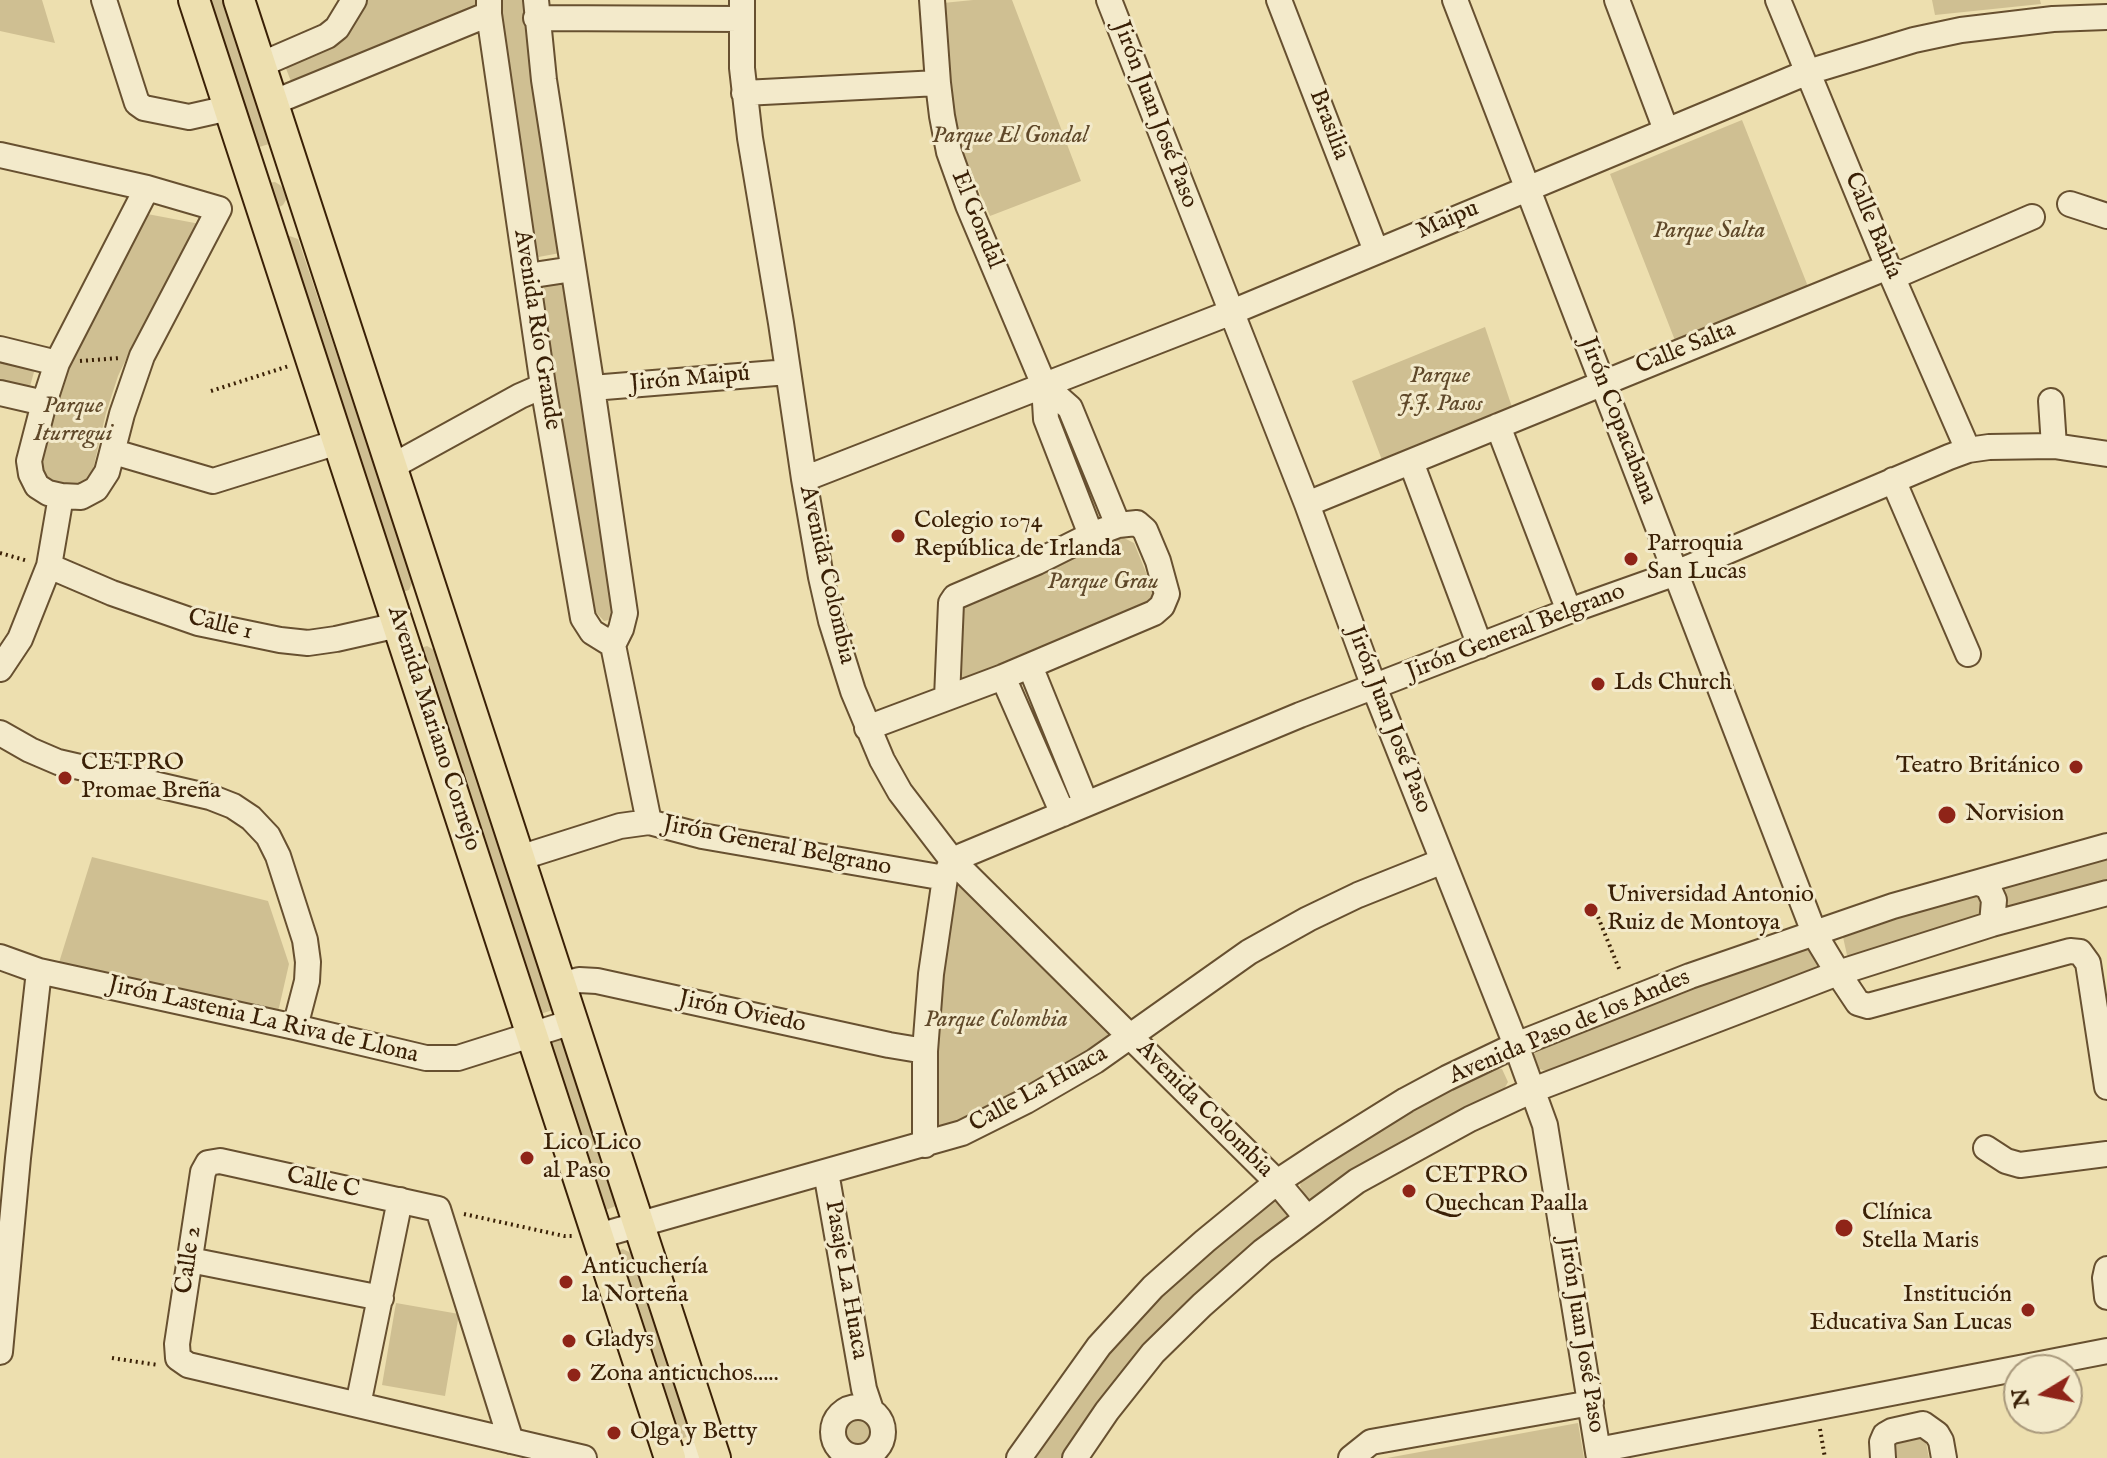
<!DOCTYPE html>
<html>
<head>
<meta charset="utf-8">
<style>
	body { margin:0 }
	#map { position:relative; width:2107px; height:1458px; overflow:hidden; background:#eddfaf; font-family:"IM FELL English",serif }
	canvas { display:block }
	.north { position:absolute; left:2003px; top:1354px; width:80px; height:80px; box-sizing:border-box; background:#f3eacb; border:2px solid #a9997c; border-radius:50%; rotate:260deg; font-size:22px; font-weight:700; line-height:32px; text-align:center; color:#3a2006 }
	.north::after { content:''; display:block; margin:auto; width:28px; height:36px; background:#8f2418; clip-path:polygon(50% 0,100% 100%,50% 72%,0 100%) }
</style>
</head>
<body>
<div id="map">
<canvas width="2107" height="1458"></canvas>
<div class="north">N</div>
</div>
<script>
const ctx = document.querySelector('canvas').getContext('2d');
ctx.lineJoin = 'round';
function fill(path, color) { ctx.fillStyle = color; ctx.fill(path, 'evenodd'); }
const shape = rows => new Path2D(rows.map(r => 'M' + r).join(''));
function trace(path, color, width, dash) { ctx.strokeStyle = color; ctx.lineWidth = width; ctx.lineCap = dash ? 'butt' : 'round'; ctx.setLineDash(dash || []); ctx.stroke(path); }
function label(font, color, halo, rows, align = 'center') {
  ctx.font = font + ' "IM FELL English",serif'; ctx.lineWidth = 6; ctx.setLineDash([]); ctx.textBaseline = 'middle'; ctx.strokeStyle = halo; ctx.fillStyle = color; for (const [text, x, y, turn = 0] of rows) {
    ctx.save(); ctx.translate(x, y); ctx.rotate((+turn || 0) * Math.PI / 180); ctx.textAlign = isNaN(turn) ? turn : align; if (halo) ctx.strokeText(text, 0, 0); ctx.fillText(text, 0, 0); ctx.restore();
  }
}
fill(shape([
	[0,0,42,0,55,43,0,31],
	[194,0,223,0,269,144,243,152],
	[365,0,483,0,482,6,294,89,285,66,340,41],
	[500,0,528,0,560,253,533,258,504,60],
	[973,0,1012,0,1081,181,990,216,964,156,957,133,953,110,943,3],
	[1932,0,2040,0,2041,4,1935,15],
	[1742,120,1809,289,1676,343,1610,174],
	[275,182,280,185,286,192,286,200,283,205,273,210,268,183],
	[142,213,200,224,160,302,130,351,118,376,106,413,91,478,85,483,67,486,49,483,34,461,46,407],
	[264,227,298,239,413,581,409,590,393,595],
	[568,278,618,612,613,619,604,621,591,607,540,282],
	[1485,327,1512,407,1382,460,1352,381],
	[0,357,36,365,27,397,0,391],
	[1124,538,1134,543,1154,592,1152,600,1143,608,964,682,956,674,960,603,1111,539],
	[427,646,434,650,553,1010,524,1019,411,651],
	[2107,853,2107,885,1854,958,1847,955,1843,937,1846,932],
	[92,857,268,901,289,964,278,1012,57,969],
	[958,885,966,889,1107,1027,1108,1037,1104,1046,941,1133,928,1124,943,894],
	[1805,944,1814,947,1822,969,1547,1071,1539,1069,1534,1054,1537,1048],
	[560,1030,616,1206,588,1217,530,1042],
	[1491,1067,1502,1069,1508,1082,1503,1091,1464,1109,1422,1130,1314,1202,1306,1198,1300,1186,1302,1176,1327,1157],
	[1270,1198,1279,1199,1289,1212,1287,1222,1089,1418,1063,1458,1030,1458,1136,1317],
	[623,1249,633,1254,693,1435,664,1444,609,1254],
	[396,1303,459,1314,445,1396,382,1385],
	'841 1434a16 16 0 1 1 32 0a16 16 0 1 1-32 0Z',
	[1578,1423,1584,1458,1387,1458],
	[1925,1437,1929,1458,1890,1458,1888,1443]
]), '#cfbf92');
const minor = shape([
	[104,0,137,103,144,108,189,117,229,108],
	[489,0,489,14,543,386,583,618,592,632,613,645],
	[536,0,544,80,592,388,625,613,621,629,613,645,649,822],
	[742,0,742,68,750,138,781,323,804,479,821,577,831,621,853,691,882,760,900,792,952,860,1277,1182,1307,1218],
	[932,0,938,83,942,116,949,152,968,205,1044,385,1046,419,1091,535],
	[1109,0,1307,504,1374,687,1516,1045,1545,1125,1599,1458],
	[1279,0,1376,251],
	[1455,0,1815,935,1838,973,1858,1003,1868,1006,2070,951,2080,952,2088,963,2107,1087],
	[1617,0,1666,130],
	[1778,0,1888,267,1968,450],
	[536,18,741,19],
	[260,65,327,36,337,28,354,0],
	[744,93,938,83],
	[272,103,489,14],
	[0,155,147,188,219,209],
	[147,188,57,363,44,403,29,461,31,474,37,486,48,493,61,496,81,497,96,489,107,472,122,414,142,356,219,209],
	[2070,204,2107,216],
	[527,276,573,269],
	[1893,277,2032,217],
	[0,349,57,363],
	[1044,385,1070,408,1118,525],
	[592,388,788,372],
	[0,393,44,403],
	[2051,401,2054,446],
	[1498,426,1569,611],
	[114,452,213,481,338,442],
	[1411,462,1480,646],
	[391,467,520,396,543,386],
	[804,479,1232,312,1808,72,1914,40,1961,30,2053,19,2107,17],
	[1893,480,1968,654],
	[1307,504,1888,267],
	[49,566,112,593,198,623,280,640,308,643,336,639,398,625],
	[1030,666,1086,804],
	[0,669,20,639,49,566,61,496],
	[1003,677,1063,814],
	[867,728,1003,677,1154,613,1162,606,1167,594,1158,561,1145,530,1137,523,1118,525,1091,535,1037,562,955,597,951,603,947,698],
	[0,733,30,750,58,762,210,797,233,806,251,818,268,836,278,856,305,940,308,962,307,981,295,1027],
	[519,858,620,826,649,822,702,836,945,878],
	[1979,883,1988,887,1994,900,1992,924],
	[0,957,39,971,295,1027,426,1058,458,1058,572,1022],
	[560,985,579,980,597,981,889,1045,925,1051],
	[925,1145,925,1051,931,974,945,878,952,860,1300,715,1569,611,1676,573,1949,457,1968,450,1989,447,2054,446,2107,454],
	[1986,1148,2006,1161,2020,1165,2107,1154],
	[826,1172,864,1389,871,1410],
	[598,1236,962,1133,1026,1101,1095,1061,1249,952,1308,919,1358,895,1443,861],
	[190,1260,381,1298],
	[2107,1269,2105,1278,2107,1297],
	[0,1352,18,1158,39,971],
	[358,1405,400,1200],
	'833 1432a25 25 0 1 1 50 0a25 25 0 1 1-50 0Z',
	[511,1441,438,1209,220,1161,208,1163,203,1172,177,1344,178,1358,188,1365,584,1458],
	[1598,1450,2107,1351],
	[685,1458,712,1449],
	[1019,1458,1099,1346,1153,1287,1205,1241,1277,1182,1321,1153,1406,1100,1447,1078,1516,1045,1690,976,1893,906,2107,846],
	[1075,1458,1107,1411,1153,1353,1202,1305,1263,1251,1357,1181,1470,1119,1533,1090,1838,973,1992,924,2107,893],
	[1351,1458,1371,1442,1591,1403],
	[1883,1458,1882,1442,1885,1435,1892,1431,1923,1424,1937,1434,1941,1441,1944,1458]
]);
const major = shape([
	[194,0,670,1458],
	[239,0,715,1458]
]);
trace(minor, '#675030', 28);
trace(major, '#3a2006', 34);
trace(shape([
	[80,361,120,358],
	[211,391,289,366],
	[0,553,28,561],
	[1598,917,1620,971],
	[464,1214,564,1236,572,1236],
	[112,1358,158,1365],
	[1820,1429,1825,1458]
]), '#3a2006', 4, [2, 4]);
trace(minor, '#f3eacb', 24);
trace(major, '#eddfaf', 30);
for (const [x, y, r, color] of [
	[898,536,8,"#8f2418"],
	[1631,559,8,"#8f2418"],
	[1598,684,8,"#8f2418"],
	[2076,767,8,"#8f2418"],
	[65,778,8,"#8f2418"],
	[1947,815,10,"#8f2418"],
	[1591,910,8,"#8f2418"],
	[527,1158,8,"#8f2418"],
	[1409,1191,8,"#8f2418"],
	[1844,1228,10,"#8f2418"],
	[566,1282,8,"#8f2418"],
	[2028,1310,8,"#8f2418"],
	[569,1341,8,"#8f2418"],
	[574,1375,8,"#8f2418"],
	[614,1433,8,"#8f2418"]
]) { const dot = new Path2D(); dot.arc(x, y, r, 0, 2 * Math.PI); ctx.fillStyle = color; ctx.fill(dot); trace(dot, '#f3eacb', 3); }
label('24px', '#3a2006', '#f3eacb', [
	["Jirón Juan José Paso",1154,115,69],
	["Brasilia",1328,125,69],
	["El Gondal",976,220,68],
	["Maipu",1448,221,-23],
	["Calle Bahía",1872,226,67],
	["Avenida Río Grande",536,330,81],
	["Calle Salta",1686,349,-22],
	["Jirón Maipú",690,380,-5],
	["Jirón Copacabana",1617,421,69],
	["Avenida Colombia",826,575,77],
	["Calle 1",220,626,14],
	["Jirón General Belgrano",1516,633,-21],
	["Jirón Juan José Paso",1388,720,69],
	["Avenida Mariano Cornejo",433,729,72],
	["Jirón General Belgrano",777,847,11],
	["Jirón Oviedo",742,1013,12],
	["Jirón Lastenia La Riva de Llona",263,1021,13],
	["Avenida Paso de los Andes",1570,1028,-23],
	["Calle La Huaca",1039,1090,-29],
	["Avenida Colombia",1204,1110,45],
	["Calle C",323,1184,12],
	["Calle 2",190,1260,-82],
	["Pasaje La Huaca",845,1280,80],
	["Jirón Juan José Paso",1580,1335,81]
]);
label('italic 24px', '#5f4829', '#f3eacb', [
	["Parque El Gondal",1010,137],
	["Parque Salta",1709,232],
	["Parque",1440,377],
	["J.J. Pasos",1440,405],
	["Parque",73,407],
	["Iturregui",73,435],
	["Parque Grau",1103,583],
	["Parque Colombia",996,1021]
]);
label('24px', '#3a2006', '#f3eacb', [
	["Colegio 1074",914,522],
	["República de Irlanda",914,550],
	["Parroquia",1647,545],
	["San Lucas",1647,573],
	["Lds Church",1614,684],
	["CETPRO",81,764],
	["Promae Breña",81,792],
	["Teatro Británico",2060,767,"right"],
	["Norvision",1965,815],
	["Universidad Antonio",1607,896],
	["Ruiz de Montoya",1607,924],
	["Lico Lico",543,1144],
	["al Paso",543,1172],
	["CETPRO",1425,1177],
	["Quechcan Paalla",1425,1205],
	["Clínica",1862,1214],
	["Stella Maris",1862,1242],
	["Anticuchería",582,1268],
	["la Norteña",582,1296],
	["Institución",2012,1296,"right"],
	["Educativa San Lucas",2012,1324,"right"],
	["Gladys",585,1341],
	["Zona anticuchos.....",590,1375],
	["Olga y Betty",630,1433]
], 'left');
</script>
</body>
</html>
